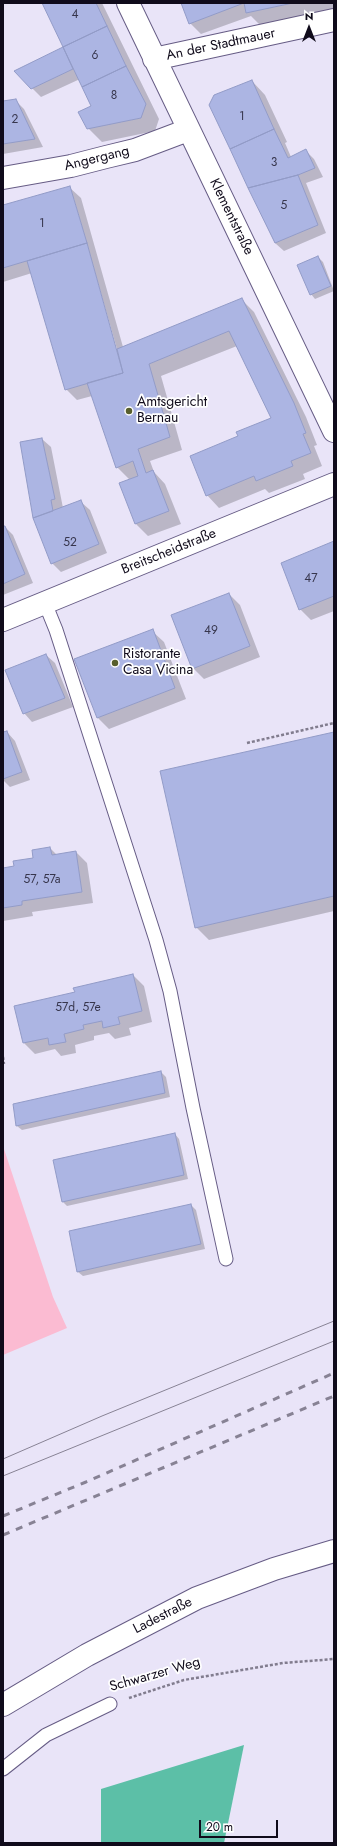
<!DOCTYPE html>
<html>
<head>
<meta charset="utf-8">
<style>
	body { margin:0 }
	#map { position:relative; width:337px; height:1846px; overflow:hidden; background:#e9e4f8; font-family:Jost,sans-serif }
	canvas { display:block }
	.frame { position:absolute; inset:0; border:4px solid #100b1b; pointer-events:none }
	.north { position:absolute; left:289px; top:8px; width:40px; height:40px; -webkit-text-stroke:3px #fff; paint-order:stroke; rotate:0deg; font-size:11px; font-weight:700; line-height:16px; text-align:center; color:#100b1b }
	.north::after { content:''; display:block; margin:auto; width:14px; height:18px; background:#100b1b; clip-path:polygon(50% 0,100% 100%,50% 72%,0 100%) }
	.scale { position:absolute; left:199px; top:1820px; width:79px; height:18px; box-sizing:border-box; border:2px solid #100b1b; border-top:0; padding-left:5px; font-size:12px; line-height:14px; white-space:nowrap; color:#100b1b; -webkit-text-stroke:3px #fff; paint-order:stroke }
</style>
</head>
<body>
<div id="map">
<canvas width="337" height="1846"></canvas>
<div class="frame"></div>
<div class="north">N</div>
<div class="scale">20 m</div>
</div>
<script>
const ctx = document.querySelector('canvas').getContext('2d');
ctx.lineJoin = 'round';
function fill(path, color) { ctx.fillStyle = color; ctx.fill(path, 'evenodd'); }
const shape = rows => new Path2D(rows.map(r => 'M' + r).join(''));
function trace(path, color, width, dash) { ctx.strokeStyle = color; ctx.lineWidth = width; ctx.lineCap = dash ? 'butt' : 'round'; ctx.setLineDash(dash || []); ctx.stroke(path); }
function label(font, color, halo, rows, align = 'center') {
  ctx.font = font + ' Jost,sans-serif'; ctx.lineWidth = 3.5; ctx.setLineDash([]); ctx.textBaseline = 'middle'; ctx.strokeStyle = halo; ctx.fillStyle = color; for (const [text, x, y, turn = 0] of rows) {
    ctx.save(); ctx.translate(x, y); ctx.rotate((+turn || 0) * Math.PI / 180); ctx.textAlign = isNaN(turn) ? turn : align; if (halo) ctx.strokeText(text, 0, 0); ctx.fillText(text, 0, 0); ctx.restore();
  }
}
fill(shape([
	[3,1146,53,1297,67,1328,3,1355]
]), '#fbbbd2');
fill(shape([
	[244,1745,224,1843,101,1843,101,1789]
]), '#5cbfa7');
fill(shape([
	[44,3,102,3,159,119,155,131,102,142,88,128,92,106,80,79,41,97,15,71,63,48,66,51],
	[182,3,334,3,334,11,261,26,251,16,201,34,190,23],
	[252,81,265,95,287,142,285,143,291,157,305,150,314,159,323,177,306,183,326,233,284,251,275,243,210,105],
	[15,100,24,109,43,147,3,154,3,102],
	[69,187,81,198,123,347,242,300,254,312,306,417,317,445,314,446,322,466,303,474,305,479,269,493,265,489,219,508,207,495,239,437,272,419,237,346,161,376,182,450,150,461,154,472,165,484,181,524,148,536,136,524,130,480,117,467,92,396,77,400,66,389,32,273,3,282,3,206],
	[72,199,74,199,125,377,123,378],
	[318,257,323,262,334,291,315,299,311,294],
	[42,439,51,447,63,508,81,502,90,510,107,553,61,572,52,563,21,443],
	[3,527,5,527,13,535,33,583,3,595],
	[334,542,334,611,311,620,300,609],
	[229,594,240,605,260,657,204,679,193,668],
	[152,631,164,642,186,699,109,729,98,718],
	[46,655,55,663,73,707,32,722,24,713],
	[7,732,15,741,30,780,10,787,3,780,3,734],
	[334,733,334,911,209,940,196,927],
	[50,848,57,855,76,852,87,863,93,903,32,912,33,916,3,921,3,869,15,867,34,859],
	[133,975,144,986,152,1022,129,1028,131,1035,115,1039,109,1033,94,1036,94,1040,75,1045,76,1053,61,1056,55,1049,35,1054,24,1043,16,1007,76,993],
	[161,1072,166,1077,170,1097,22,1130,17,1126],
	[175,1134,179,1139,188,1179,67,1206,63,1202],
	[191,1205,196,1210,205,1249,83,1276,78,1272]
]), '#0003');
const building = shape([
	[42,3,96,3,107,26,63,47,42,3],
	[181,3,244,3,189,24,181,3],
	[244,3,293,3,246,13,244,3],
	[107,26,126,66,82,87,63,47,107,26],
	[63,47,73,69,31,89,14,71,63,47],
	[126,66,146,104,141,118,87,129,78,112,91,106,82,87,126,66],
	[252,80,274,129,230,149,209,105,214,95,252,80],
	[16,99,35,139,3,144,3,101,16,99],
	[274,129,288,158,306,149,315,168,298,175,248,188,230,149,274,129],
	[298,175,318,225,275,243,248,188,298,175],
	[70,186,87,243,3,268,3,205,70,186],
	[87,243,123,373,65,390,27,261,87,243],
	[318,256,331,286,310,295,297,265,318,256],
	[242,298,294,403,306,433,303,434,311,453,291,461,293,466,256,481,254,476,206,496,190,456,238,436,236,432,271,418,229,331,149,364,170,437,138,449,146,473,153,470,169,511,135,524,119,483,138,476,133,461,116,468,87,383,123,373,117,349,242,298],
	[42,438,55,499,51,500,53,511,33,518,20,442,42,438],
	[81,500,99,544,51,564,33,518,81,500],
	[3,526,5,526,25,574,3,584,3,526],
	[334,541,334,596,299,610,281,563,334,541],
	[229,593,250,646,192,669,171,615,229,593],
	[153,629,175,688,97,718,74,659,153,629],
	[46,654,65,698,23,714,5,670,46,654],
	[7,731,22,772,3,779,3,732,7,731],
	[334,732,334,896,195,928,160,771,334,732],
	[50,847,52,855,76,851,82,892,22,901,22,905,3,908,3,868,14,866,13,861,33,858,32,850,50,847],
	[133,974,142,1011,118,1017,120,1024,103,1028,102,1021,83,1025,84,1029,64,1034,66,1042,49,1045,48,1038,23,1043,14,1006,75,992,73,988,133,974],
	[161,1071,165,1093,16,1126,13,1104,161,1071],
	[175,1133,184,1175,62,1202,53,1160,175,1133],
	[191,1204,201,1244,77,1272,69,1231,191,1204]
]);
fill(building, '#acb5e3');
trace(building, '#929bc7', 1);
const service = shape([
	[45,603,56,630,156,940,170,991,193,1108,226,1259],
	[3,1769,46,1735,110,1704]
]);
const minor = shape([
	[128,3,334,431],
	[154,59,334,20],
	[3,178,71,166,106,157,135,150,188,130],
	[3,620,334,484]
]);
const tertiary = shape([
	[3,1705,87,1655,197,1598,274,1569,334,1551]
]);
trace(service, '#665c85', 15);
trace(minor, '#665c85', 24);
trace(tertiary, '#665c85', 24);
trace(shape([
	[247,743,334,723],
	[3,1057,4,1064],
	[129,1698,184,1680,283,1663,334,1659]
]), '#817c8e', 2.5, [3, 2]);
trace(service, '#fff', 13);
trace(minor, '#fff', 22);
trace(tertiary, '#fff', 22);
trace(shape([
	[3,1459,102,1416,334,1321],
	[3,1476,334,1341]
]), '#878294', 1);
trace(shape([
	[3,1516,86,1482,334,1373],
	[3,1535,334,1396]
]), '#878294', 3, [7, 7]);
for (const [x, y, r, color] of [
	[129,411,4,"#585f2d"],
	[115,663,4,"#585f2d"]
]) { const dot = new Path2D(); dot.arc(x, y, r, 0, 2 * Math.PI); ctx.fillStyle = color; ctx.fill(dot); trace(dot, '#fff', 1.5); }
label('12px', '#37364d', null, [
	["4",75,15],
	["6",95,56],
	["8",114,96],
	["1",242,117],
	["2",15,120],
	["3",274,163],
	["5",284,206],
	["1",42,224],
	["52",70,543],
	["47",311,579],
	["49",211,631],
	["57, 57a",42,880],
	["57d, 57e",78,1008]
]);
label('14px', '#100b1b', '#fff', [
	["An der Stadtmauer",221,45,-12],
	["Angergang",97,159,-14],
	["Klementstraße",231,217,64],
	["Breitscheidstraße",169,552,-22],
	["Ladestraße",163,1616,-27],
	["Schwarzer Weg",155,1675,-16]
]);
label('14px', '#100b1b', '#fff', [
	["Amtsgericht",137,403],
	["Bernau",137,419],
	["Ristorante",123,655],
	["Casa Vicina",123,671]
], 'left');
</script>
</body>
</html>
